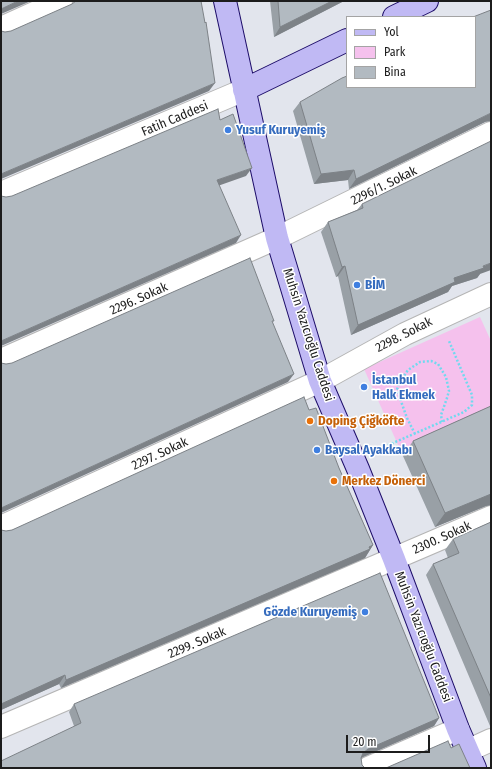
<!DOCTYPE html>
<html>
<head>
<meta charset="utf-8">
<style>
	body { margin:0 }
	#map { position:relative; width:492px; height:769px; overflow:hidden; background:#e2e5ed; font-family:"Fira Sans Condensed",sans-serif }
	canvas { display:block }
	.frame { position:absolute; inset:0; border:2px solid #1c1c1c; pointer-events:none }
	.legend { position:absolute; left:346px; top:16px; width:130px; height:72px; box-sizing:border-box; background:#fff; border:1px solid #a4a4a4; margin:0; padding:5px 7px; list-style:none; font-size:12px; color:#1c1c1c }
	.legend li { display:flex; align-items:center; gap:8px; height:20px }
	.legend b { width:20px; border:1px solid #a4a4a4 }
	.scale { position:absolute; left:346px; top:735px; width:84px; height:18px; box-sizing:border-box; border:2px solid #1c1c1c; border-top:0; padding-left:5px; font-size:12px; line-height:14px; white-space:nowrap; color:#1c1c1c; -webkit-text-stroke:3px #fff; paint-order:stroke }
</style>
</head>
<body>
<div id="map">
<canvas width="492" height="769"></canvas>
<div class="frame"></div>
<ul class="legend">
<li><b style="height:5px;background:#c0b9f4"></b>Yol</li>
<li><b style="height:11px;background:#f5c1ed"></b>Park</li>
<li><b style="height:11px;background:#b2bac1"></b>Bina</li>
</ul>
<div class="scale">20 m</div>
</div>
<script>
const ctx = document.querySelector('canvas').getContext('2d');
ctx.lineJoin = 'round';
function fill(path, color) { ctx.fillStyle = color; ctx.fill(path, 'evenodd'); }
const shape = rows => new Path2D(rows.map(r => 'M' + r).join(''));
function trace(path, color, width, dash) { ctx.strokeStyle = color; ctx.lineWidth = width; ctx.lineCap = dash ? 'butt' : 'round'; ctx.setLineDash(dash || []); ctx.stroke(path); }
function label(font, color, halo, rows, align = 'center') {
  ctx.font = font + ' "Fira Sans Condensed",sans-serif'; ctx.lineWidth = 3; ctx.setLineDash([]); ctx.textBaseline = 'middle'; ctx.strokeStyle = halo; ctx.fillStyle = color; for (const [text, x, y, turn = 0] of rows) {
    ctx.save(); ctx.translate(x, y); ctx.rotate((+turn || 0) * Math.PI / 180); ctx.textAlign = isNaN(turn) ? turn : align; if (halo) ctx.strokeText(text, 0, 0); ctx.fillText(text, 0, 0); ctx.restore();
  }
}
fill(shape([
	[480,317,491,341,491,415,403,456,364,369]
]), '#f5c1ed');
const street = shape([
	[1,28,61,1],
	[1,193,244,90],
	[1,360,277,238,491,133],
	[1,527,320,381,405,334,491,294],
	[1,727,491,517],
	[467,751,491,740],
	[368,768,458,729]
]);
const secondary = shape([
	[225,1,277,238,320,381,358,469,394,559,458,729,475,768],
	[394,17,427,1],
	[244,90,347,40]
]);
trace(street, '#b5b5b5', 24);
trace(secondary, '#1d0d69', 24);
trace(shape([
	[415,434,407,418,397,390,399,383,408,370,420,362,431,361,438,364,446,377,449,391,447,398,441,415,442,422],
	[377,450,464,412,472,405,472,395,449,341]
]), '#71d9ef', 2.5, [2, 2]);
trace(street, '#fff', 22);
trace(secondary, '#c0b9f4', 22);
fill(shape([
	[270,1,344,1,274,37],
	[300,102,485,122,349,189,348,180,314,184,293,111],
	[362,204,480,274,477,278,452,286,448,292,351,335,338,276,336,277,321,232,328,222,357,210],
	[491,406,491,505,486,506,435,527,403,456,413,441],
	[309,410,339,468,373,545,365,558,61,688,59,684,1,710,1,530,6,531,12,530],
	[491,522,491,725,490,726,426,575,433,564,448,558,445,550,453,539],
	[74,704,439,718,434,726,363,757,361,758,362,765,74,726,69,712]
]), '#99a0a6');
fill(shape([
	[18,1,31,1,1,14,1,9],
	[332,1,344,1,274,37,280,27],
	[215,83,209,91,1,179,1,174],
	[491,113,491,121,485,122,349,189,356,179],
	[252,168,246,176,212,188,217,180],
	[354,170,348,180,314,184,321,174],
	[241,235,236,243,1,346,1,341],
	[491,263,491,270,480,274,477,278,452,286,448,292,351,335,358,325,454,278],
	[345,266,338,276,336,277,342,267],
	[294,374,288,382,1,513,1,508],
	[491,494,491,505,486,506,435,527,445,513],
	[373,545,365,558,61,688,66,680],
	[65,675,59,684,1,710,1,704],
	[439,718,434,726,363,757,358,761,363,753,368,749]
]), '#7d8287');
const building = shape([
	[1,1,18,1,1,9,1,1],
	[76,1,201,1,205,23,206,22,215,83,1,174,1,31,5,32,11,31,72,4,76,1],
	[278,1,332,1,280,27,278,1],
	[491,10,491,113,356,179,354,170,321,174,300,102,342,78,347,76,347,87,475,87,475,17,473,17,491,10],
	[218,109,220,120,233,114,252,168,217,180,241,235,1,341,1,196,6,197,12,196,218,109],
	[491,141,491,263,483,266,484,268,454,278,455,282,358,325,345,266,342,267,328,222,363,208,362,204,491,141],
	[250,258,274,321,272,321,294,374,1,508,1,363,6,364,12,363,250,258],
	[304,397,309,410,316,408,339,468,373,545,369,547,370,549,66,680,65,675,1,704,1,530,6,531,12,530,304,397],
	[491,406,491,494,445,513,413,441,491,406],
	[491,522,491,698,433,564,459,553,453,539,491,522],
	[380,573,439,718,368,749,363,753,361,758,362,765,365,768,1,768,1,761,81,723,74,704,380,573],
	[448,741,451,748,459,744,470,768,386,768,448,741]
]);
fill(building, '#b2bac1');
trace(building, '#7d8287', 1);
for (const [x, y, r, color] of [
	[228,130,4,"#3f7fe0"],
	[357,285,4,"#3f7fe0"],
	[364,387,4,"#3f7fe0"],
	[310,421,4,"#e8710a"],
	[317,450,4,"#3f7fe0"],
	[334,481,4,"#e8710a"],
	[365,612,4,"#3f7fe0"]
]) { const dot = new Path2D(); dot.arc(x, y, r, 0, 2 * Math.PI); ctx.fillStyle = color; ctx.fill(dot); trace(dot, '#fff', 1.5); }
label('13px', '#1c1c1c', '#fff', [
	["Fatih Caddesi",175,119,-23],
	["2296/1. Sokak",384,186,-26],
	["2296. Sokak",139,299,-24],
	["Muhsin Yazıcıoğlu Caddesi",308,335,72],
	["2298. Sokak",404,335,-27],
	["2297. Sokak",160,454,-25],
	["2300. Sokak",442,538,-24],
	["Muhsin Yazıcıoğlu Caddesi",423,637,69],
	["2299. Sokak",197,643,-23]
]);
label('bold 13px', '#366cbe', '#fff', [
	["Yusuf Kuruyemiş",236,130],
	["BİM",365,285],
	["İstanbul",372,380],
	["Halk Ekmek",372,395],
	["Baysal Ayakkabı",325,450],
	["Gözde Kuruyemiş",357,612,"right"]
], 'left');
label('bold 13px', '#c56008', '#fff', [
	["Doping Çiğköfte",318,421],
	["Merkez Dönerci",342,481]
], 'left');
</script>
</body>
</html>
